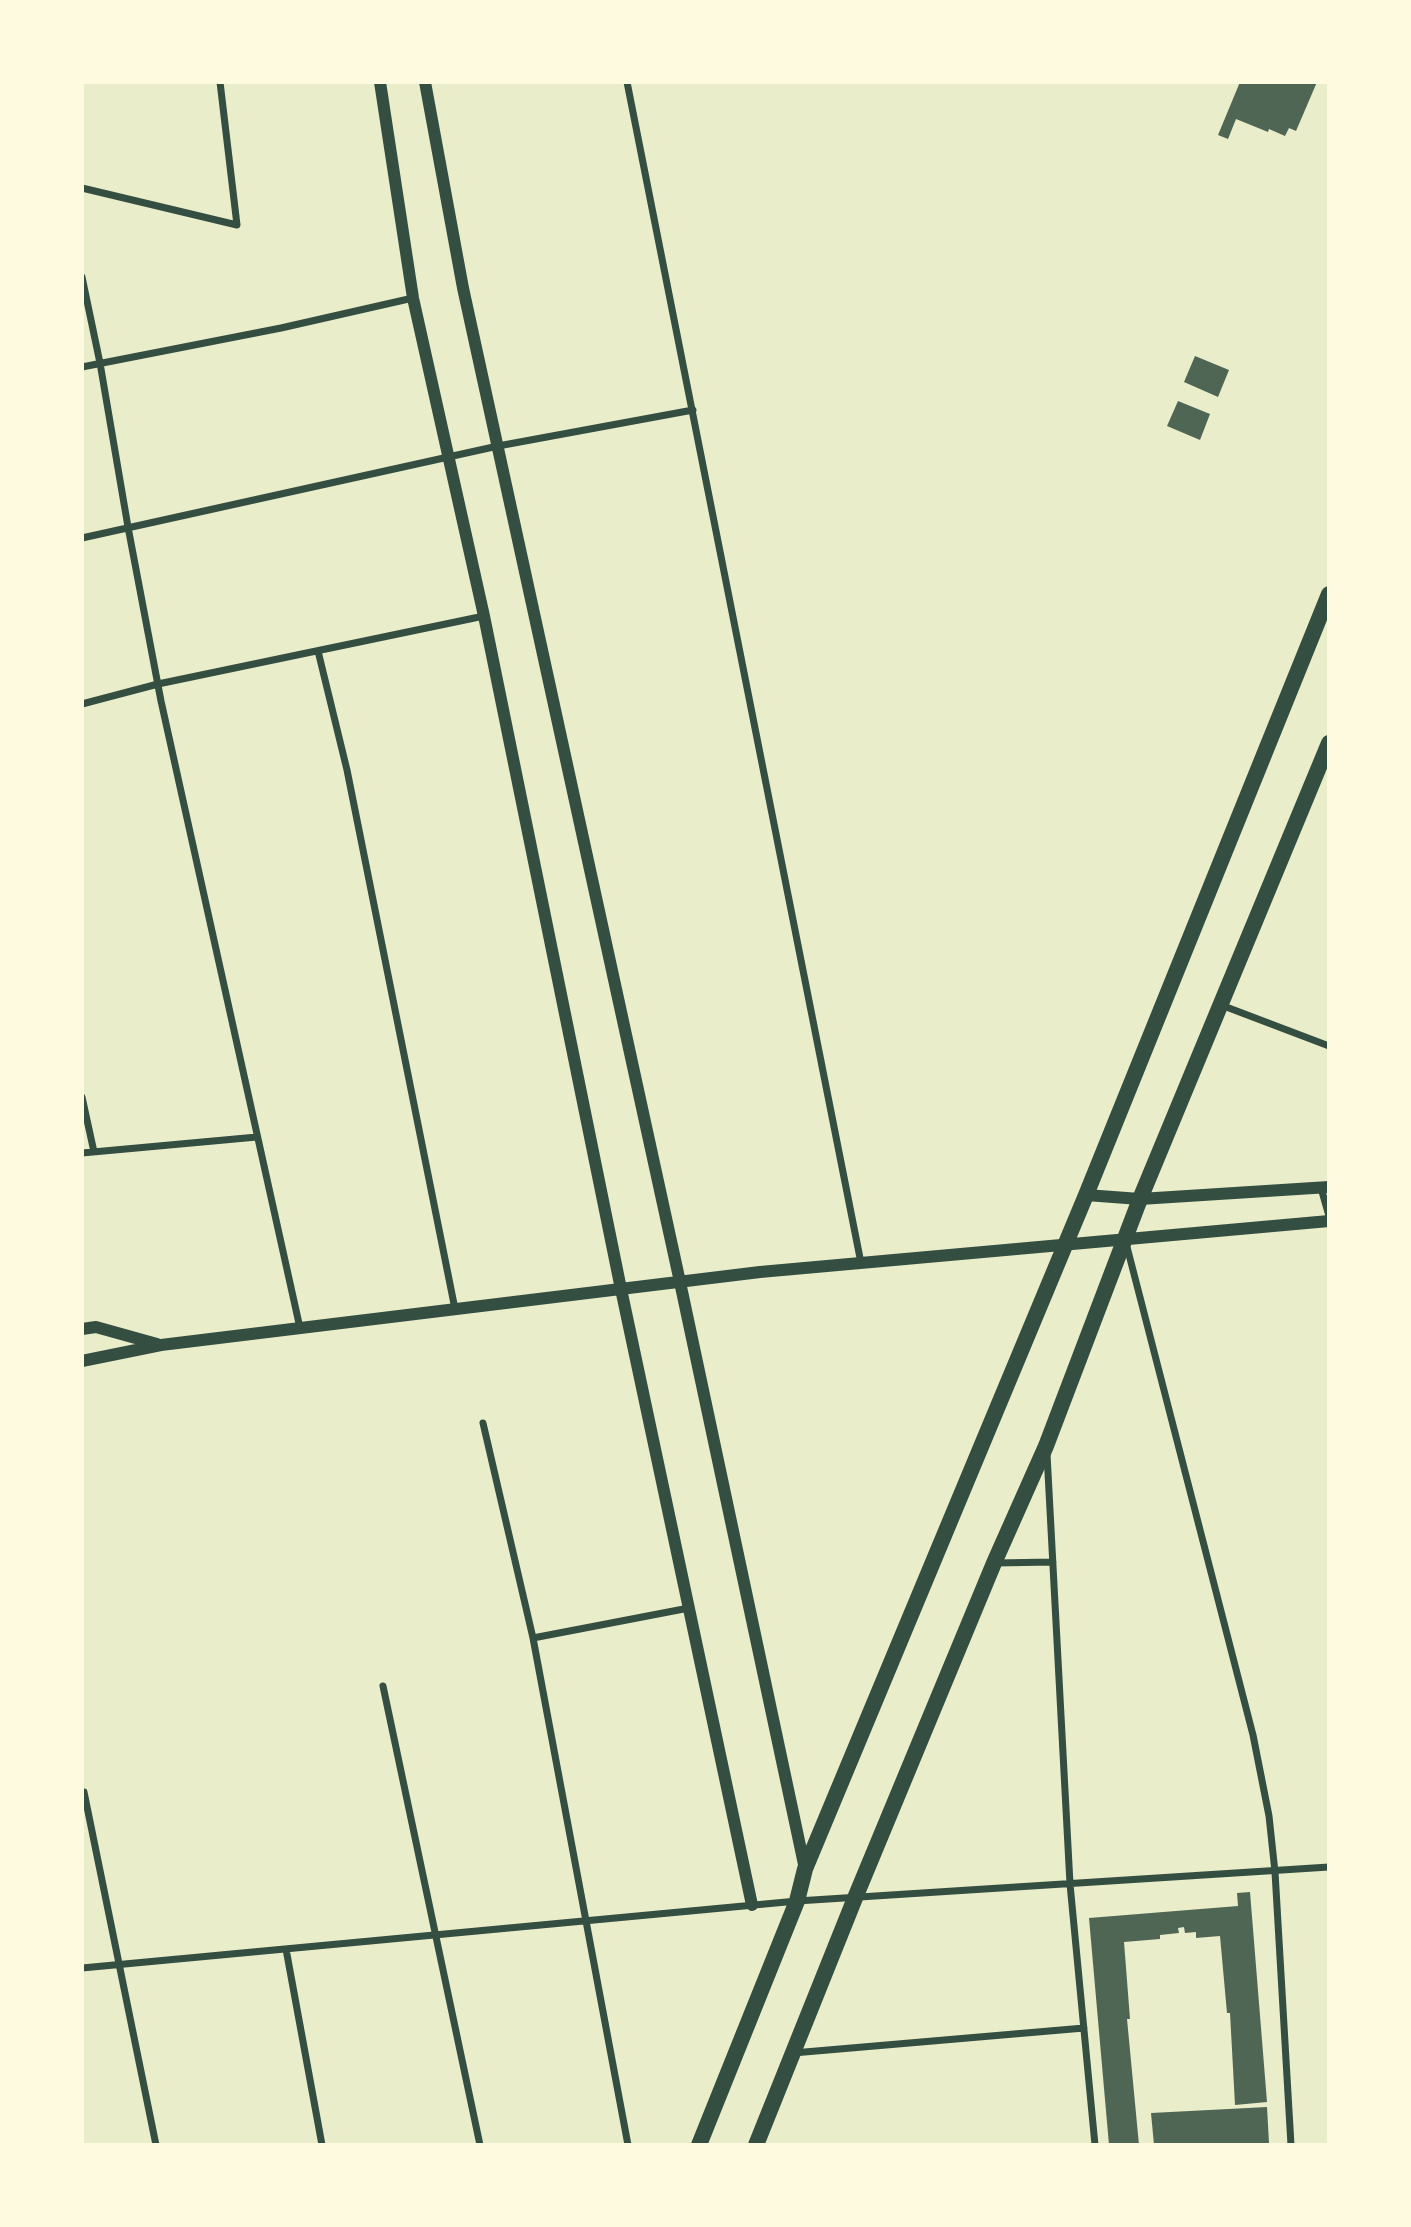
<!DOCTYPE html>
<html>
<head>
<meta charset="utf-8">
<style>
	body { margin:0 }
	#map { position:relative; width:1411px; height:2227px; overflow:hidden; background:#e9edc9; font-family:"Zilla Slab",serif }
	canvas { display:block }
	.frame { position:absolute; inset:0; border:84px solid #fefae0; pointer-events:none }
</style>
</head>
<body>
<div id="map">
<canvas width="1411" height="2227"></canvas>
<div class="frame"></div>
</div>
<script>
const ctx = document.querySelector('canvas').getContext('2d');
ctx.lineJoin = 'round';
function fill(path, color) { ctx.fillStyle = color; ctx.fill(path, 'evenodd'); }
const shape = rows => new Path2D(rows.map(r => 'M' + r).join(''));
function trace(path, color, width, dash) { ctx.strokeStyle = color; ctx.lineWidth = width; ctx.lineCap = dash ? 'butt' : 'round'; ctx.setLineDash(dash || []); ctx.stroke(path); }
fill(shape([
	[1240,82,1317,82,1296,131,1289,128,1285,136,1269,129,1268,132,1236,119,1228,139,1218,135],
	[1195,356,1229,370,1218,397,1184,382],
	[1178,401,1210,414,1200,440,1167,426],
	[1250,1892,1267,2102,1235,2105,1230,2013,1227,2013,1220,1936,1196,1938,1196,1932,1185,1933,1184,1927,1178,1928,1179,1933,1160,1935,1160,1939,1124,1942,1130,2019,1127,2019,1139,2145,1109,2145,1089,1918,1238,1906,1237,1893],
	[1267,2107,1269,2143,1154,2145,1151,2113]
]), '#4f6655');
trace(shape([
	[627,82,861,1263],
	[82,188,237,225,220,82],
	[82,277,100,363,128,527,161,701,300,1328],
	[82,367,281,328,413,298],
	[82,538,498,446,693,410],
	[318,651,347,770,455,1309],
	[82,704,158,684,484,616],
	[1221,1005,1329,1046],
	[82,1097,94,1152],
	[82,1153,257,1137],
	[1321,1188,1329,1216],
	[1126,1243,1253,1735,1269,1816,1275,1872,1291,2145],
	[483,1423,533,1638,628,2145],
	[1047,1454,1070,1884,1095,2145],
	[995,1563,1053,1562],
	[533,1638,689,1608],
	[383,1686,480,2145],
	[84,1792,156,2145],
	[286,1949,322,2145],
	[82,1968,797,1901,1329,1867],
	[793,2053,1084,2028]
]), '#344e41', 7);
trace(shape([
	[380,82,413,298,484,616,621,1289,752,1905],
	[425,82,463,288,680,1282,805,1869],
	[1086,1195,1140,1199,1329,1187],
	[82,1329,96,1327,157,1344],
	[82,1361,161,1345,760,1272,1329,1221]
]), '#344e41', 12);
trace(shape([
	[699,2145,797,1901,805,1869,1086,1195,1329,594],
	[756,2145,855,1898,994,1563,1046,1446,1140,1199,1329,743]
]), '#344e41', 16);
</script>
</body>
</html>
